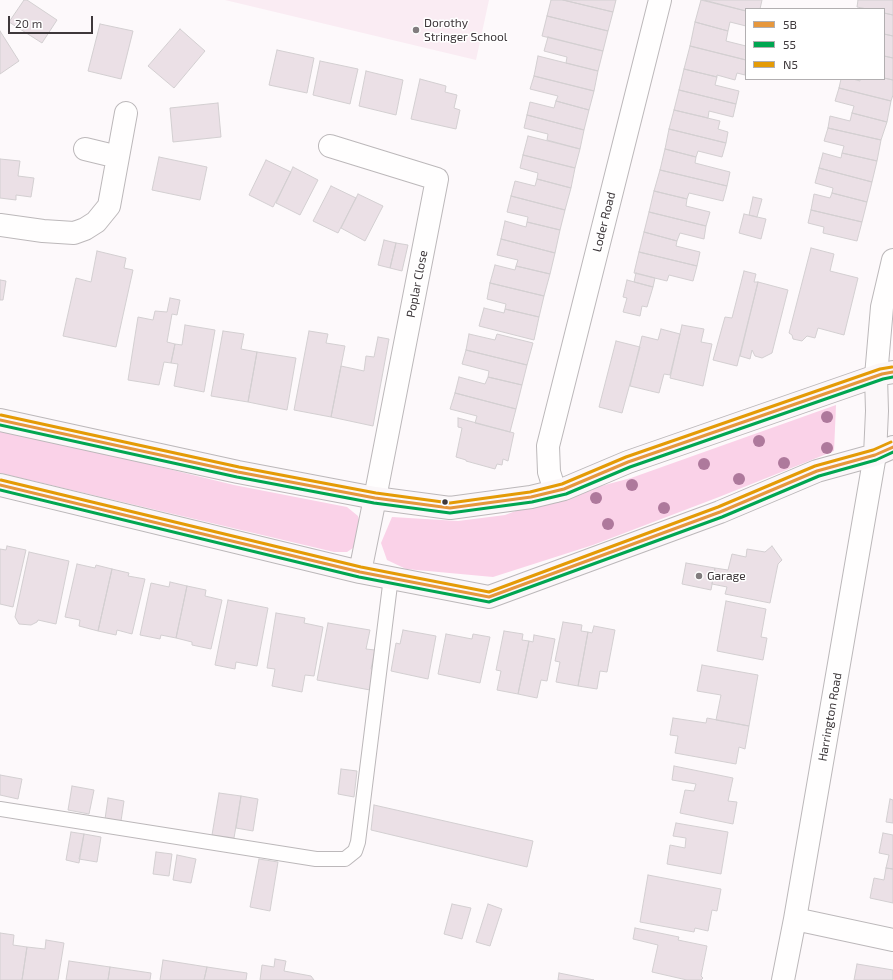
<!DOCTYPE html>
<html>
<head>
<meta charset="utf-8">
<style>
	body { margin:0 }
	#map { position:relative; width:893px; height:980px; overflow:hidden; background:#fdf9fb; font-family:"Exo 2",sans-serif }
	canvas { display:block }
	.legend { position:absolute; left:745px; top:8px; width:140px; height:72px; box-sizing:border-box; background:#fff; border:1px solid #b2afb1; margin:0; padding:5px 7px; list-style:none; font-size:12px; color:#3e383b }
	.legend li { display:flex; align-items:center; gap:8px; height:20px }
	.legend b { width:20px; border:1px solid #b2afb1 }
	.scale { position:absolute; left:8px; top:16px; width:85px; height:18px; box-sizing:border-box; border:2px solid #3e383b; border-top:0; padding-left:5px; font-size:12px; line-height:14px; white-space:nowrap; color:#3e383b; -webkit-text-stroke:3px #fff; paint-order:stroke }
</style>
</head>
<body>
<div id="map">
<canvas width="893" height="980"></canvas>
<ul class="legend">
<li><b style="height:5px;background:#e6973c"></b>5B</li>
<li><b style="height:5px;background:#00a651"></b>55</li>
<li><b style="height:5px;background:#e49b06"></b>N5</li>
</ul>
<div class="scale">20 m</div>
</div>
<script>
const ctx = document.querySelector('canvas').getContext('2d');
ctx.lineJoin = 'round';
function fill(path, color) { ctx.fillStyle = color; ctx.fill(path, 'evenodd'); }
const shape = rows => new Path2D(rows.map(r => 'M' + r).join(''));
function trace(path, color, width, dash) { ctx.strokeStyle = color; ctx.lineWidth = width; ctx.lineCap = dash ? 'butt' : 'round'; ctx.setLineDash(dash || []); ctx.stroke(path); }
function label(font, color, halo, rows, align = 'center') {
  ctx.font = font + ' "Exo 2",sans-serif'; ctx.lineWidth = 3; ctx.setLineDash([]); ctx.textBaseline = 'middle'; ctx.strokeStyle = halo; ctx.fillStyle = color; for (const [text, x, y, turn = 0] of rows) {
    ctx.save(); ctx.translate(x, y); ctx.rotate((+turn || 0) * Math.PI / 180); ctx.textAlign = isNaN(turn) ? turn : align; if (halo) ctx.strokeText(text, 0, 0); ctx.fillText(text, 0, 0); ctx.restore();
  }
}
fill(shape([
	[225,0,489,0,476,60]
]), '#faecf3');
fill(shape([
	[836,405,834,451,719,497,593,545,493,577,406,569,387,560,381,543,392,517,458,521,505,515,537,503,631,478],
	[0,428,234,485,347,507,358,516,361,527,356,546,347,552,334,552,0,473]
]), '#fad2e8');
const building = shape([
	[24,0,27,0,57,20,42,43,9,22,24,0],
	[551,0,563,0,613,12,608,31,547,16,551,0],
	[563,0,616,0,613,12,563,0],
	[701,0,746,11,746,26,730,22,728,31,695,22,701,0],
	[704,0,762,0,760,9,746,9,746,11,704,0],
	[858,0,893,0,893,15,884,13,884,9,867,9,857,7,858,0],
	[884,13,893,15,893,36,884,34,884,13],
	[547,16,608,31,603,51,542,36,547,16],
	[695,22,728,31,726,41,746,46,746,60,690,46,695,22],
	[100,24,133,31,121,79,88,71,100,24],
	[180,29,205,51,174,88,148,66,180,29],
	[0,31,19,61,0,74,0,31],
	[884,34,893,36,893,58,884,56,884,34],
	[548,37,603,51,598,71,566,63,567,57,544,51,548,37],
	[690,46,746,60,745,75,737,73,735,80,717,75,717,77,684,69,690,46],
	[277,50,314,58,307,93,269,85,277,50],
	[538,56,598,71,594,91,534,76,538,56],
	[884,56,893,58,893,80,884,78,884,56],
	[320,61,358,69,350,104,313,95,320,61],
	[684,69,717,77,715,85,739,91,736,104,679,90,684,69],
	[366,71,403,80,396,115,359,106,366,71],
	[534,76,594,91,589,110,556,101,558,96,530,89,534,76],
	[884,78,893,80,893,95,891,101,839,88,841,79,853,79,860,81,860,79,884,79,884,78],
	[420,79,446,86,445,92,457,95,454,108,460,110,456,129,411,119,420,79],
	[839,88,891,101,887,122,852,113,854,106,835,101,839,88],
	[679,90,736,104,733,117,709,111,708,118,674,110,679,90],
	[556,101,589,110,584,130,527,115,530,102,554,108,556,101],
	[218,103,221,137,173,142,170,108,218,103],
	[674,110,720,121,718,129,728,132,726,143,669,129,674,110],
	[852,113,887,122,881,140,828,128,830,116,850,121,852,113],
	[527,115,584,130,580,149,547,140,548,134,524,128,527,115],
	[828,128,881,140,877,161,842,153,844,146,824,141,828,128],
	[669,129,726,143,722,157,698,151,696,157,665,149,669,129],
	[528,136,580,149,575,168,523,155,528,136],
	[665,149,696,157,695,163,730,172,727,186,660,170,665,149],
	[823,153,841,158,842,153,877,161,872,182,819,168,823,153],
	[523,155,575,168,571,188,537,179,538,173,520,168,523,155],
	[159,157,207,167,200,200,152,190,159,157],
	[0,159,20,161,18,176,34,178,31,197,16,195,16,200,0,198,0,159],
	[266,160,291,172,273,207,249,195,266,160],
	[293,167,318,180,300,215,276,203,293,167],
	[819,168,872,182,867,202,832,193,833,188,815,183,819,168],
	[660,170,727,186,723,201,689,193,687,199,654,191,660,170],
	[537,179,571,188,565,210,511,196,515,181,535,186,537,179],
	[331,186,356,198,338,233,313,221,331,186],
	[654,191,687,199,686,206,710,212,706,226,649,212,654,191],
	[832,193,867,202,862,222,811,210,814,194,830,198,832,193],
	[358,194,383,206,365,241,341,228,358,194],
	[511,196,565,210,560,230,527,222,528,217,507,212,511,196],
	[753,197,762,199,757,217,749,215,753,197],
	[811,210,862,222,857,241,823,233,824,227,808,223,811,210],
	[649,212,706,226,704,239,680,233,677,241,644,232,649,212],
	[744,214,766,219,761,239,739,233,744,214],
	[505,221,526,227,527,222,560,230,555,253,501,239,505,221],
	[644,232,677,241,676,246,700,252,697,266,639,252,644,232],
	[501,239,555,253,550,274,516,266,518,260,497,255,501,239],
	[384,240,396,243,390,268,378,265,384,240],
	[396,243,408,245,402,271,390,268,396,243],
	[811,248,834,254,830,271,858,278,844,335,818,328,815,338,807,336,802,341,793,339,792,335,789,333,811,248],
	[97,251,126,258,124,268,133,270,116,347,63,336,76,278,91,282,97,251],
	[639,252,697,266,693,281,669,275,667,281,634,273,639,252],
	[495,265,515,270,516,266,550,274,544,296,490,283,495,265],
	[744,271,756,274,754,282,758,282,737,366,713,360,725,317,732,318,744,271],
	[636,273,655,278,653,287,634,282,636,273],
	[0,280,6,281,3,300,0,300,0,280],
	[627,280,653,287,647,307,642,306,640,316,623,312,627,298,623,297,627,280],
	[758,282,788,290,772,353,762,358,755,356,752,350,750,359,740,356,758,282],
	[490,283,544,296,539,317,505,309,506,304,487,299,490,283],
	[170,298,180,300,177,315,172,314,167,342,175,344,171,363,164,362,159,385,128,380,138,317,153,320,155,311,167,312,170,298],
	[484,308,504,313,505,309,539,317,534,340,479,326,484,308],
	[185,325,215,330,204,392,174,386,178,364,171,363,175,344,182,345,185,325],
	[682,325,704,329,701,342,712,344,703,386,670,378,682,325],
	[661,329,680,334,670,375,664,374,659,393,630,386,642,336,658,340,661,329],
	[223,331,244,334,241,349,257,352,248,402,211,396,223,331],
	[309,331,328,334,326,343,345,346,331,417,294,410,309,331],
	[469,334,495,340,497,334,533,343,527,365,466,350,469,334],
	[378,337,389,339,373,426,331,417,341,366,364,371,366,356,374,357,378,337],
	[616,341,640,347,622,413,599,407,616,341],
	[466,350,527,365,522,385,488,377,489,371,462,364,466,350],
	[257,352,296,358,287,410,248,402,257,352],
	[459,377,485,384,488,377,522,385,516,409,455,393,459,377],
	[455,393,516,409,510,432,475,423,477,416,450,409,455,393],
	[458,418,514,433,508,461,503,459,502,465,497,464,495,469,466,461,466,460,456,457,462,428,458,427,458,418],
	[7,546,26,550,13,607,0,604,0,549,6,550,7,546],
	[772,546,782,560,778,564,770,603,725,594,727,587,712,584,715,568,728,570,732,554,746,557,747,549,765,552,772,546],
	[29,552,69,561,56,624,38,620,37,622,31,625,19,624,15,617,29,552],
	[686,563,715,568,711,590,682,584,686,563],
	[77,564,95,568,96,565,112,569,98,631,79,626,80,620,65,617,77,564],
	[112,569,129,573,128,576,145,579,132,634,117,630,116,635,98,631,112,569],
	[170,582,187,586,176,638,161,635,160,639,140,635,151,583,169,587,170,582],
	[187,586,206,590,205,596,222,600,211,649,192,645,192,642,176,638,187,586],
	[228,600,268,608,257,666,236,662,235,669,215,665,228,600],
	[726,601,766,609,761,637,767,638,763,660,717,651,726,601],
	[276,613,305,618,304,623,323,627,314,676,305,675,302,692,272,686,275,669,267,668,276,613],
	[563,622,582,625,581,631,588,632,578,686,556,682,560,662,555,661,563,622],
	[328,623,370,630,366,649,375,650,371,669,374,670,370,690,317,680,328,623],
	[594,626,615,630,607,672,600,671,597,689,578,686,588,632,592,633,594,626],
	[403,630,436,636,428,679,391,671,396,643,400,644,403,630],
	[504,631,523,634,522,640,529,641,518,694,497,690,501,671,496,670,504,631],
	[446,634,472,639,473,634,490,637,480,683,438,674,446,634],
	[534,635,555,639,547,681,541,680,537,698,518,694,529,641,533,642,534,635],
	[702,665,758,675,749,726,716,720,721,695,697,691,702,665],
	[673,718,706,723,707,718,749,726,745,749,739,747,736,764,675,753,678,736,670,735,673,718],
	[674,766,733,778,728,801,737,802,733,824,680,813,685,790,694,791,696,784,672,780,674,766],
	[341,769,357,771,354,797,338,794,341,769],
	[0,775,22,779,18,799,0,795,0,775],
	[72,786,94,790,89,814,68,810,72,786],
	[219,793,241,796,234,838,212,835,219,793],
	[241,796,258,799,253,831,236,828,241,796],
	[108,798,124,801,121,821,105,819,108,798],
	[890,799,893,800,893,823,886,822,890,799],
	[374,805,533,841,527,867,371,830,374,805],
	[676,823,728,832,721,874,667,864,670,845,685,848,686,838,673,836,676,823],
	[71,832,84,834,79,863,66,860,71,832],
	[883,833,893,835,893,869,886,868,889,855,879,853,883,833],
	[84,834,101,837,97,862,79,859,84,834],
	[156,852,172,854,169,876,153,874,156,852],
	[177,855,196,859,191,883,173,880,177,855],
	[259,859,278,862,270,911,250,907,259,859],
	[886,868,893,869,893,903,870,898,874,878,884,880,886,868],
	[648,875,721,889,717,911,712,910,708,931,695,928,694,932,640,922,648,875],
	[452,904,471,908,462,939,444,934,452,904],
	[488,904,502,909,490,946,476,942,488,904],
	[635,928,679,937,678,940,707,946,701,976,703,978,701,980,687,980,652,972,658,945,633,939,635,928],
	[0,933,14,935,13,945,27,947,22,980,0,980,0,933],
	[46,940,64,943,58,980,22,980,27,947,45,949,46,940],
	[275,959,286,961,284,971,311,976,314,980,260,980,262,965,274,967,275,959],
	[163,960,207,967,204,980,160,980,163,960],
	[69,961,110,967,108,980,66,980,69,961],
	[857,964,893,970,893,980,854,980,857,964],
	[110,967,151,973,150,980,108,980,110,967],
	[207,967,247,973,246,980,204,980,207,967],
	[559,973,594,980,558,980,559,973]
]);
fill(building, '#ebe0e6');
trace(building, '#d3cfd1', 1);
const lane = shape([
	[0,809,316,859,345,859,355,851,358,842,391,577]
]);
const street = shape([
	[330,146,437,179,375,498],
	[85,149,118,157],
	[0,225,43,231,74,233,85,229,96,222,109,206,126,113],
	[876,376,882,307,893,260],
	[555,491,549,472,548,446,660,0],
	[795,919,893,940],
	[783,980,795,919,875,455]
]);
const secondary = shape([
	[0,420,238,472,375,498,450,508,531,497,564,489,628,462,882,374,893,372],
	[875,455,877,411,876,376],
	[0,485,360,572,489,597,720,512,817,471,875,455,893,447],
	[360,572,375,498]
]);
trace(lane, '#bcb8ba', 16);
trace(street, '#bcb8ba', 24);
trace(secondary, '#bcb8ba', 24);
trace(lane, '#fffefe', 14);
trace(street, '#fffefe', 22);
trace(secondary, '#fbf7f9', 22);
trace(shape([
	[0,420,238,472,375,498,450,508,531,497,564,489,628,462,882,374,893,372],
	[0,485,360,572,489,597,720,512,817,471,875,455,893,447]
]), '#e6973c', 3);
trace(shape([
	[0,425,237,477,374,503,450,513,532,502,566,494,630,467,883,379,893,377],
	[0,490,359,577,489,602,722,517,819,476,876,460,893,452]
]), '#00a651', 3);
trace(shape([
	[1,415,239,467,376,493,450,503,530,492,562,484,626,457,880,369,892,367],
	[1,480,361,567,489,592,718,507,815,466,873,450,891,442]
]), '#e49b06', 3);
ctx.fillStyle = '#ae799c';
for (const [x, y] of [
	[827,417],
	[759,441],
	[827,448],
	[784,463],
	[704,464],
	[739,479],
	[632,485],
	[596,498],
	[664,508],
	[608,524]
]) { ctx.beginPath(); ctx.arc(x, y, 6, 0, 2 * Math.PI); ctx.fill(); }
for (const [x, y, r, color] of [
	[416,30,4,"#817c7e"],
	[445,502,3.5,"#3e383b"],
	[699,576,4,"#817c7e"]
]) { const dot = new Path2D(); dot.arc(x, y, r, 0, 2 * Math.PI); ctx.fillStyle = color; ctx.fill(dot); trace(dot, '#fff', 1.5); }
label('12px', '#3e383b', '#fff', [
	["Dorothy",424,23],
	["Stringer School",424,37],
	["Garage",707,576]
], 'left');
label('12px', '#3e383b', '#fff', [
	["Loder Road",604,222,-76],
	["Poplar Close",417,284,-79],
	["Harrington Road",830,717,-80]
]);
</script>
</body>
</html>
